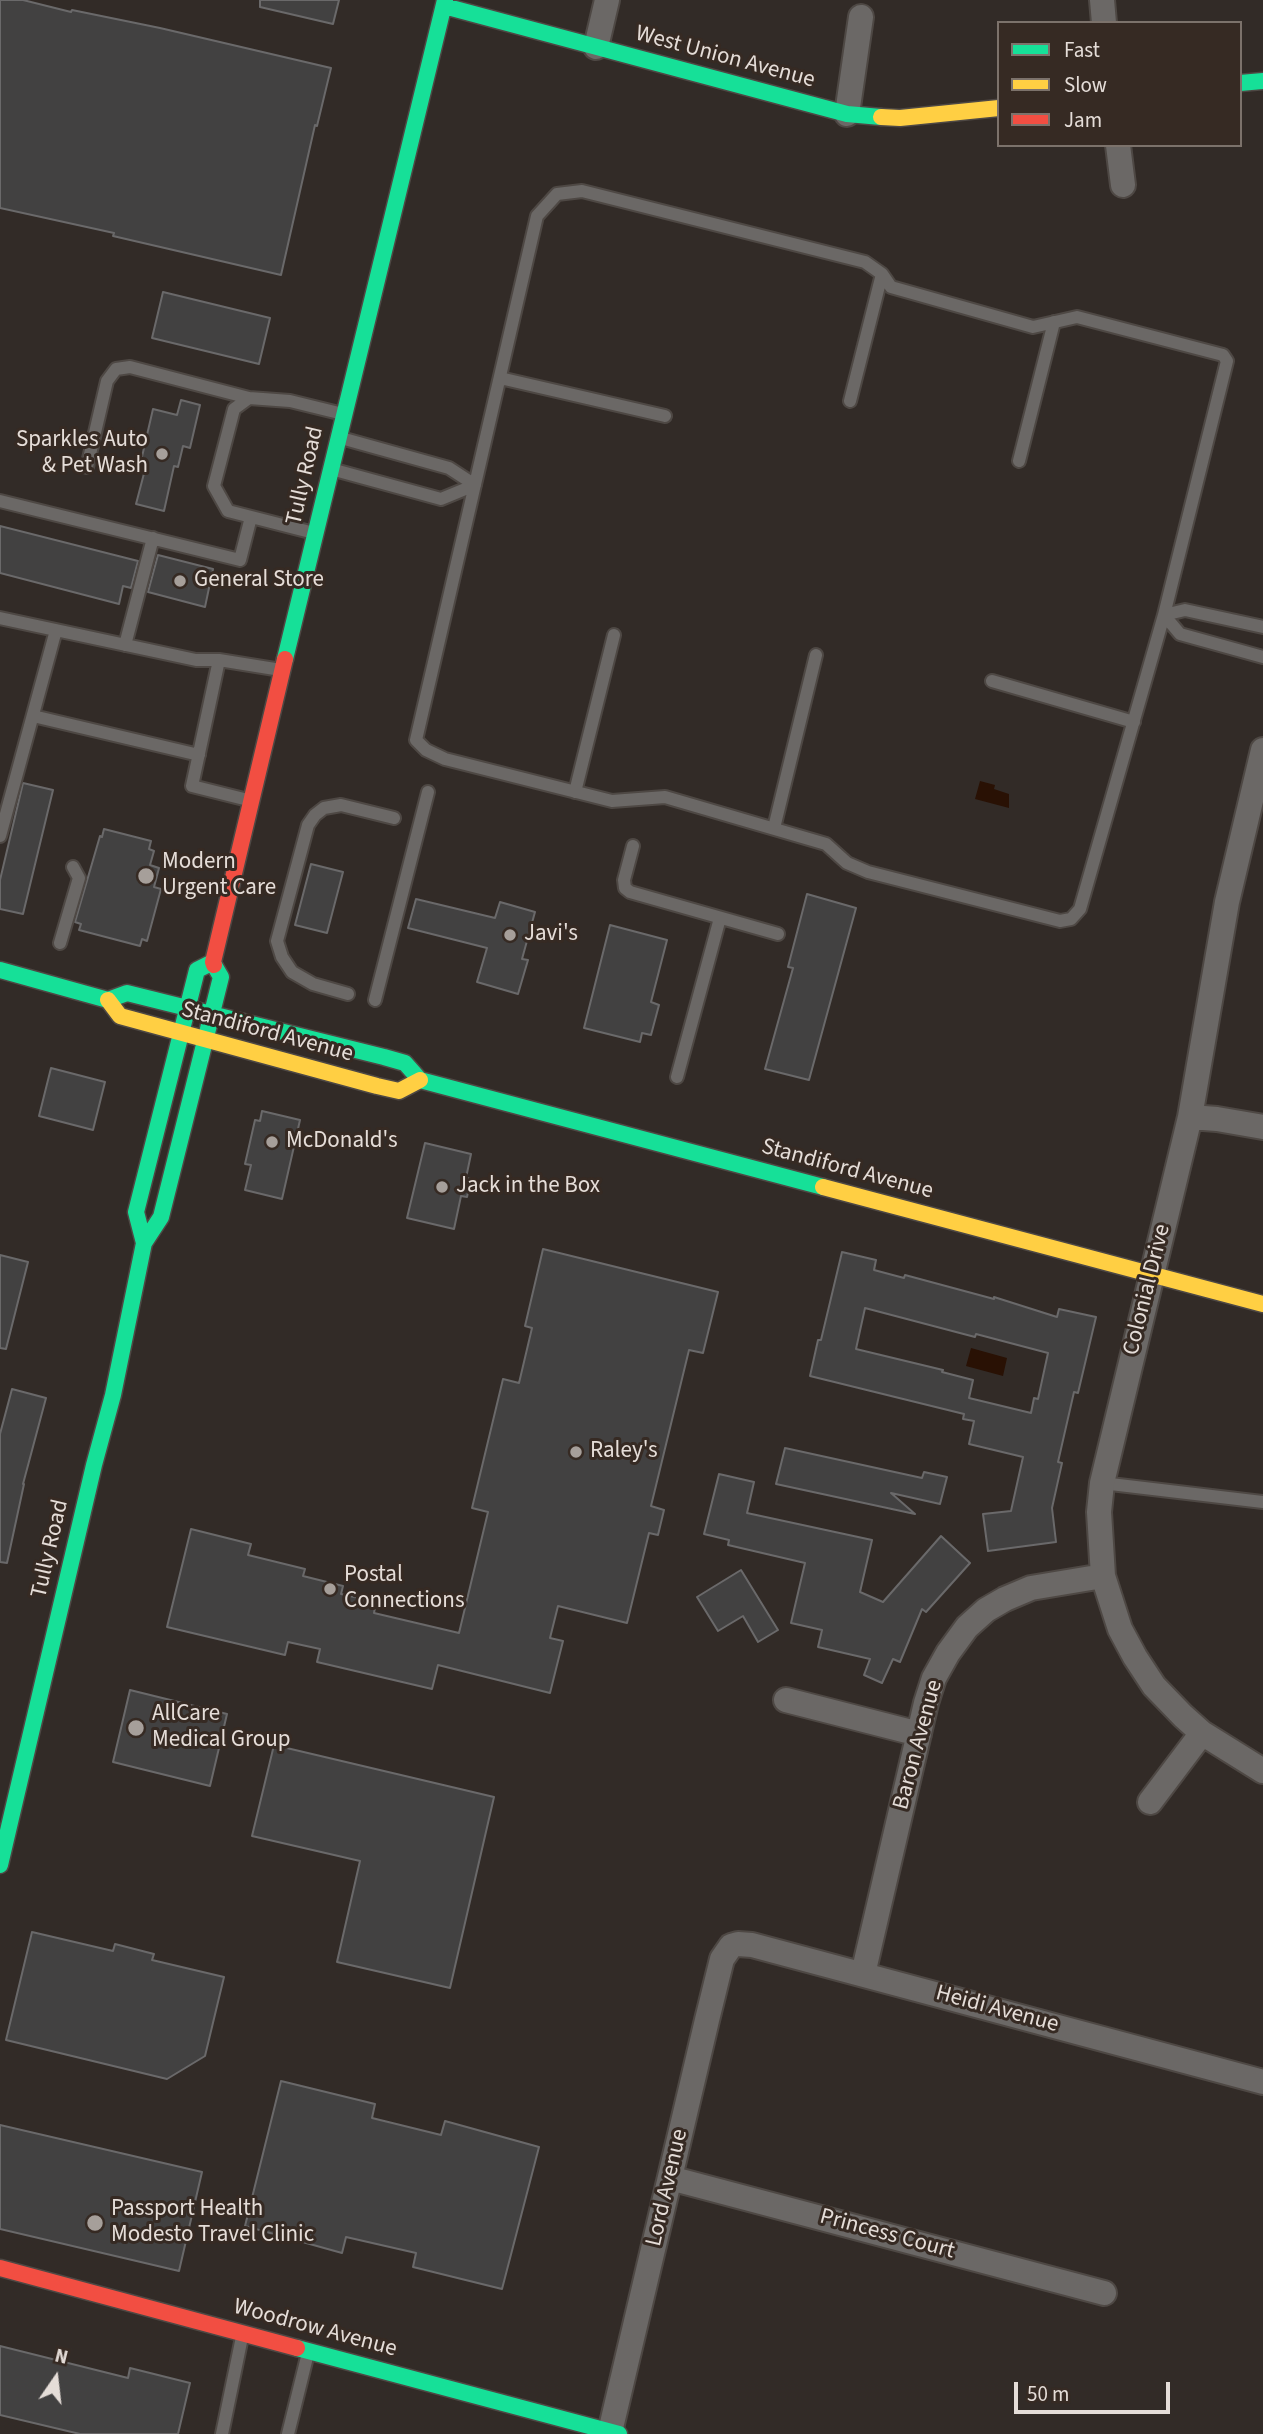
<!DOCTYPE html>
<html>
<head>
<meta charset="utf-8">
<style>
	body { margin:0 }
	#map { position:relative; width:1263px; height:2434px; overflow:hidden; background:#322b27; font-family:"Source Sans 3",sans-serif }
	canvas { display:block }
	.legend { position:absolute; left:997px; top:21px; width:245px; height:126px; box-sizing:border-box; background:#362a23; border:2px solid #7c726b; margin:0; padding:9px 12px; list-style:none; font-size:21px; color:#e5ddd8 }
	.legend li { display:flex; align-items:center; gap:14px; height:35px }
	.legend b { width:35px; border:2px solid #7c726b }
	.north { position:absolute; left:21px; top:2343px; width:70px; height:70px; -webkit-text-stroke:5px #362a23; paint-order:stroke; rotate:14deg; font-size:19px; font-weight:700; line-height:28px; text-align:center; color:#e5ddd8 }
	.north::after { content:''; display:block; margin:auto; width:24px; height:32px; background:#e5ddd8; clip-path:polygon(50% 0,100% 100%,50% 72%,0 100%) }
	.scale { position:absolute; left:1014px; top:2382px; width:156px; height:32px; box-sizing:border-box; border:4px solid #e5ddd8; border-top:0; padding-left:9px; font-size:21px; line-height:24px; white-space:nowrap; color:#e5ddd8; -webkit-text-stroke:5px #362a23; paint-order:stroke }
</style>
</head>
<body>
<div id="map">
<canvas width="1263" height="2434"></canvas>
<ul class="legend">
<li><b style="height:9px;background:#16e098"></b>Fast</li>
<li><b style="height:9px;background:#ffcf43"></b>Slow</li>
<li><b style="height:9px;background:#f24e42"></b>Jam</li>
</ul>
<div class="north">N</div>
<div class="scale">50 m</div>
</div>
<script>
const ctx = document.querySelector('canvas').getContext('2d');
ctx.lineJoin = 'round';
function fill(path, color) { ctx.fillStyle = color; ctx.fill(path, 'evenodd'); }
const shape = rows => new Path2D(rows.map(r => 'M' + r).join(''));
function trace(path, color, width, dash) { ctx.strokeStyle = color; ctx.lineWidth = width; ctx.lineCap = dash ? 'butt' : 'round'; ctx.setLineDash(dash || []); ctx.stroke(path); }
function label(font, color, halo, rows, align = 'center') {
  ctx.font = font + ' "Source Sans 3",sans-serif'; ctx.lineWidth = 6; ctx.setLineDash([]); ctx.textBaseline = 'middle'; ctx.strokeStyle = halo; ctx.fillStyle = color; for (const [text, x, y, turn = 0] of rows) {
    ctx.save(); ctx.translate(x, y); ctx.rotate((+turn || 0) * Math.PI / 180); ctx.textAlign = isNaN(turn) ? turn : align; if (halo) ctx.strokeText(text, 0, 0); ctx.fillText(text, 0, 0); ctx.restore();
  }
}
fill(shape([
	[980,781,995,785,994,789,1009,794,1009,808,975,799],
	[971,1348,1007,1358,1003,1376,966,1366]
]), '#291104');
const building = shape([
	[0,0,23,0,71,12,72,10,160,28,331,68,317,126,315,125,281,275,113,236,114,233,0,208,0,0],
	[260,0,339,0,333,24,260,7,260,0],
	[163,292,270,318,259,364,152,338,163,292],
	[181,400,200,405,190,448,183,446,178,467,174,466,164,511,136,504,147,462,141,461,153,409,177,415,181,400],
	[0,526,138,561,131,588,123,586,119,604,0,573,0,526],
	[158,555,213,569,205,607,148,592,158,555],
	[23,783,53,790,23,914,0,909,0,880,23,783],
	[104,829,151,841,149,849,154,851,150,865,159,868,154,887,161,889,147,941,142,939,140,946,79,930,81,924,75,922,100,836,102,837,104,829],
	[311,864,343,872,327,933,295,925,311,864],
	[807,894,856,908,809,1080,765,1069,793,968,788,967,807,894],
	[416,899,495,918,500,902,535,912,522,959,528,960,518,994,477,982,487,948,408,928,416,899],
	[610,925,667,940,651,1002,659,1005,651,1035,642,1033,640,1042,584,1028,610,925],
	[51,1068,105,1082,93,1130,39,1116,51,1068],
	[262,1111,300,1120,282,1199,245,1190,251,1165,245,1164,255,1120,260,1121,262,1111],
	[425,1143,471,1154,466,1178,471,1179,467,1197,461,1196,454,1229,407,1218,425,1143],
	[543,1249,718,1292,703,1353,689,1350,651,1506,664,1510,658,1535,649,1533,627,1623,558,1606,550,1638,563,1641,550,1693,438,1665,432,1689,317,1662,320,1649,288,1642,285,1655,167,1627,191,1529,251,1544,248,1555,305,1569,303,1576,343,1586,341,1594,376,1602,374,1613,459,1633,488,1512,472,1508,503,1379,519,1383,532,1328,525,1326,543,1249],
	[842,1252,876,1260,874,1270,904,1278,905,1275,994,1299,994,1297,1057,1317,1059,1309,1096,1317,1078,1393,1074,1392,1058,1462,1062,1463,1052,1508,1056,1542,988,1551,983,1514,1011,1511,1023,1457,969,1444,974,1421,963,1419,964,1414,810,1376,818,1340,821,1340,842,1252],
	[865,1308,975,1337,976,1334,1048,1353,1038,1399,1034,1398,1031,1413,969,1398,973,1380,942,1372,943,1370,856,1349,865,1308],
	[0,1255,28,1262,6,1349,0,1348,0,1255],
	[12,1389,46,1398,23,1484,24,1484,7,1563,0,1562,0,1434,12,1389],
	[785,1448,922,1478,924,1472,947,1477,940,1504,891,1493,915,1514,776,1484,785,1448],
	[719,1474,754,1482,747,1513,872,1540,860,1592,883,1602,941,1536,970,1563,926,1612,922,1609,900,1662,893,1659,882,1683,864,1675,870,1659,818,1647,822,1630,791,1623,805,1563,728,1545,729,1540,704,1534,719,1474],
	[741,1570,778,1630,758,1642,743,1616,718,1631,697,1597,741,1570],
	[130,1690,227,1714,210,1786,113,1762,130,1690],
	[274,1745,494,1797,450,1988,337,1962,360,1861,252,1836,274,1745],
	[32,1932,113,1951,115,1944,154,1954,152,1960,224,1977,205,2056,167,2079,6,2040,32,1932],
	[281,2081,375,2104,372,2118,441,2135,445,2121,539,2147,502,2289,413,2267,416,2253,346,2237,342,2253,245,2226,281,2081],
	[0,2125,202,2172,179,2271,0,2229,0,2125],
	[0,2346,128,2378,130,2368,190,2383,178,2434,80,2434,0,2415,0,2346]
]);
fill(building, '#424141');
trace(building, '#6a696a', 2);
const lane = shape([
	[582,191,865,262,882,274,891,287,1033,327,1077,317,1223,355,1227,361,1164,615,1080,909,1071,919,1060,921,868,872,847,863,826,844,665,797,612,801,445,759,426,750,416,740,537,216,557,194,582,191],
	[500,378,665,416],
	[850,401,882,274],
	[341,438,449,468,475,485],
	[1019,461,1054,322],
	[87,467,107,381,116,369,130,367,249,398],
	[331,469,441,499,475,485],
	[0,501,240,560,251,517],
	[314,533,228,511,214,486,234,409,249,398,290,401,343,414],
	[0,618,196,660,219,660,281,670],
	[1263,627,1185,610,1164,615,1180,634,1263,657],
	[125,645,153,538],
	[219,660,192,786,248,800],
	[992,681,1134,722],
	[33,716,199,755],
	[575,792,614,635],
	[774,828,816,655],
	[0,836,56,630],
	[633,846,624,880,625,888,630,892,778,934],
	[60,943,79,878,73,867],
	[348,994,313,984,292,972,282,957,277,941,308,825,315,815,324,808,341,805,394,818],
	[375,1000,428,792],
	[677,1077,720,918],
	[1102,1483,1263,1502],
	[222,2434,242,2337],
	[288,2434,308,2353]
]);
const street = shape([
	[1102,0,1104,23],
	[596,47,607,0],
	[847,114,861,17],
	[1118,145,1123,185],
	[1263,750,1227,902,1190,1117,1102,1483,1099,1512,1103,1576,1120,1629,1135,1657,1154,1686,1183,1716,1202,1733,1263,1771],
	[1190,1117,1217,1119,1263,1127],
	[786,1700,919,1734],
	[1150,1802,1202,1733],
	[863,1974,926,1703,934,1678,948,1653,967,1627,986,1610,1005,1599,1031,1588,1103,1576],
	[670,2178,1104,2293],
	[610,2432,707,2020,722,1959,731,1946,738,1944,752,1945,1263,2082]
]);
const fast = shape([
	[444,6,847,114,881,117],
	[1240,83,1263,81],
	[285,659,445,0],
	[0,970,108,1000,127,993,384,1057,405,1063,420,1080,823,1187],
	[144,1243,136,1212,197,970,213,962],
	[0,1865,94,1465,113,1395,144,1243,161,1217,221,977,214,965],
	[297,2348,619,2434]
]);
const slow = shape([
	[881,117,900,118,999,108],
	[108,1000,120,1016,377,1086,399,1091,420,1080],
	[823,1187,1263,1304]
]);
const jam = shape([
	[214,965,213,962,285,659],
	[0,2268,297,2348]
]);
trace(lane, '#4e4844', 16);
trace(street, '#4e4844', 28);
trace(fast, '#4e4844', 19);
trace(slow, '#4e4844', 19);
trace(jam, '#4e4844', 19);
trace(lane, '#6b6866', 12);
trace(street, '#6b6866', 24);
trace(fast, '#16e098', 16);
trace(slow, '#ffcf43', 16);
trace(jam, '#f24e42', 16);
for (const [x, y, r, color] of [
	[162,454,7,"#a69f9a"],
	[180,581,7,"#a69f9a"],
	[146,876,9,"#a69f9a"],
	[510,935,7,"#a69f9a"],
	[272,1142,7,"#a69f9a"],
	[442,1187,7,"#a69f9a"],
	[576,1452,7,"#a69f9a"],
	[330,1589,7,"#a69f9a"],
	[136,1728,9,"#a69f9a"],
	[95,2223,9,"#a69f9a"]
]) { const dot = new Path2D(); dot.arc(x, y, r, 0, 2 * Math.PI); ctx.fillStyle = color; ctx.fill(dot); trace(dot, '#362a23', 2.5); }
label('23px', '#e5ddd8', '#362a23', [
	["West Union Avenue",725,58,15],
	["Tully Road",306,476,-77],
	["Standiford Avenue",267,1033,15],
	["Standiford Avenue",847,1170,15],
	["Colonial Drive",1148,1290,-76],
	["Tully Road",51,1549,-77],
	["Baron Avenue",919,1745,-75],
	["Heidi Avenue",997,2010,15],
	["Lord Avenue",668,2188,-77],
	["Princess Court",887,2235,15],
	["Woodrow Avenue",315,2329,15]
]);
label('23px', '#e5ddd8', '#362a23', [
	["Sparkles Auto",148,441,"right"],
	["& Pet Wash",148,467,"right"],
	["General Store",194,581],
	["Modern",162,863],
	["Urgent Care",162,889],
	["Javi's",524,935],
	["McDonald's",286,1142],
	["Jack in the Box",456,1187],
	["Raley's",590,1452],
	["Postal",344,1576],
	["Connections",344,1602],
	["AllCare",152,1715],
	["Medical Group",152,1741],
	["Passport Health",111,2210],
	["Modesto Travel Clinic",111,2236]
], 'left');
</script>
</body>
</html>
